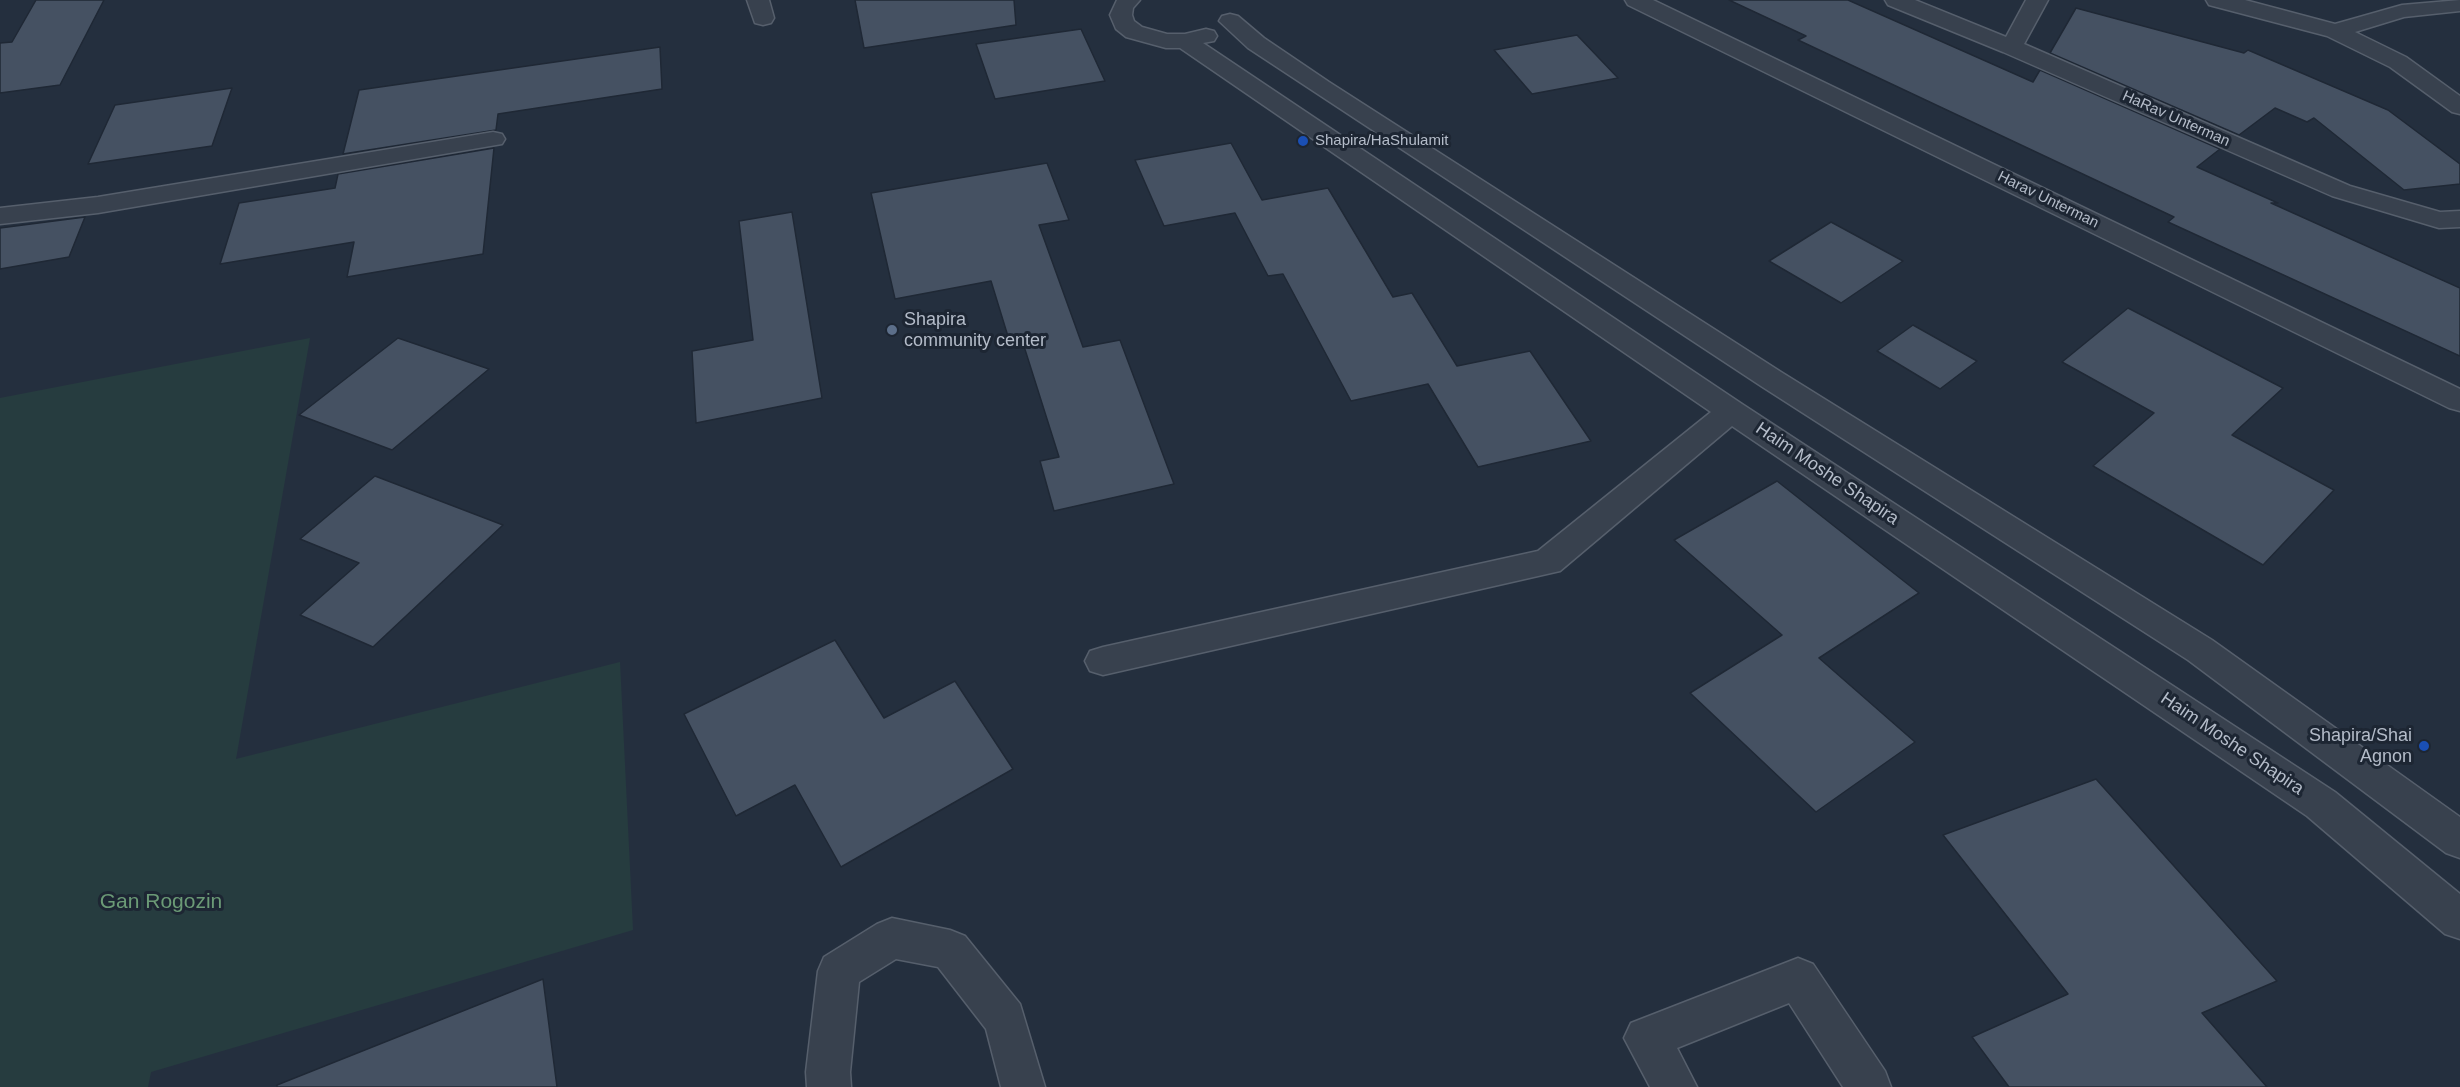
<!DOCTYPE html>
<html>
<head>
<meta charset="utf-8">
<style>
	body { margin:0 }
	canvas { display:block; background:#242f3e }
</style>
</head>
<body>
<canvas width="2460" height="1087"></canvas>
<script>
const ctx = document.querySelector('canvas').getContext('2d');
ctx.lineJoin = 'round';
function fill(path, color) { ctx.fillStyle = color; ctx.fill(path, 'evenodd'); }
const shape = rows => new Path2D(rows.map(r => 'M' + r).join(''));
function trace(path, color, width, dash) { ctx.strokeStyle = color; ctx.lineWidth = width; ctx.lineCap = dash ? 'butt' : 'round'; ctx.setLineDash(dash || []); ctx.stroke(path); }
function label(font, color, halo, rows, align = 'center') {
  ctx.font = font + ' Arial,sans-serif'; ctx.lineWidth = 6; ctx.setLineDash([]); ctx.textBaseline = 'middle'; ctx.strokeStyle = halo; ctx.fillStyle = color; for (const [text, x, y, turn = 0] of rows) {
    ctx.save(); ctx.translate(x, y); ctx.rotate((+turn || 0) * Math.PI / 180); ctx.textAlign = isNaN(turn) ? turn : align; if (halo) ctx.strokeText(text, 0, 0); ctx.fillText(text, 0, 0); ctx.restore();
  }
}
fill(shape([
	[310,338,236,759,620,662,633,930,151,1072,148,1087,0,1087,0,398]
]), '#263c3f');
const building = shape([
	[36,0,104,0,60,85,0,93,0,43,12,42,36,0],
	[855,0,1014,0,1016,25,864,48,855,0],
	[1729,0,1848,0,2033,82,2040,70,2220,149,2197,167,2278,203,2271,203,2460,288,2460,356,2168,222,2174,217,1798,40,1806,36,1729,0],
	[2076,8,2244,53,2248,50,2388,110,2460,164,2460,184,2404,190,2314,118,2307,122,2275,108,2239,135,2050,53,2076,8],
	[1081,29,1105,81,995,99,976,44,1081,29],
	[1577,35,1618,78,1532,94,1494,50,1577,35],
	[660,47,662,89,498,114,496,130,343,154,359,90,660,47],
	[232,88,212,146,88,164,115,105,232,88],
	[1231,143,1262,200,1328,188,1393,297,1412,293,1457,366,1530,351,1591,441,1478,467,1428,384,1351,401,1283,274,1268,276,1235,213,1164,226,1135,160,1231,143],
	[494,148,483,254,347,277,354,242,220,264,239,203,335,188,338,174,494,148],
	[1047,163,1069,220,1039,225,1083,347,1120,340,1174,484,1054,511,1040,461,1059,457,1022,340,1010,343,991,281,895,299,871,193,1047,163],
	[792,212,822,398,696,423,692,351,753,340,739,221,792,212],
	[85,217,69,257,0,269,0,228,85,217],
	[1831,222,1903,261,1841,303,1769,261,1831,222],
	[2128,308,2283,388,2232,435,2334,490,2263,565,2093,466,2154,413,2062,362,2128,308],
	[1913,325,1977,361,1940,389,1877,351,1913,325],
	[398,338,489,369,392,450,299,415,398,338],
	[375,476,503,525,373,647,300,615,359,563,300,539,375,476],
	[1777,481,1919,593,1819,658,1915,742,1816,812,1690,693,1782,635,1674,540,1777,481],
	[835,640,884,718,955,681,1013,769,841,867,795,785,736,816,684,714,835,640],
	[2096,779,2277,981,2202,1013,2267,1087,2009,1087,1972,1037,2068,994,1943,835,2096,779],
	[543,979,557,1087,277,1087,277,1085,543,979]
]);
fill(building, '#455162');
trace(building, '#1f2835', 1.5);
const minor = shape([
	[747,0,769,0,774,18,771,23,763,25,755,23,747,0],
	[1117,0,1140,0,1133,8,1132,15,1134,21,1142,27,1167,34,1185,34,1206,29,1214,31,1217,36,1214,41,1203,43,1742,404,2335,792,2460,894,2460,939,2445,934,2307,816,1732,426,1560,571,1103,675,1090,671,1085,661,1090,651,1103,647,1538,551,1711,412,1180,48,1166,48,1126,37,1116,29,1110,15,1117,0],
	[1625,0,1653,0,2460,389,2460,411,2449,408,1628,5,1625,0],
	[1885,0,1915,0,2006,37,2026,0,2048,0,2024,44,2350,186,2440,212,2460,211,2460,227,2439,228,2332,196,2003,52,1888,5,1885,0],
	[2206,0,2245,0,2335,24,2402,5,2460,0,2460,11,2404,17,2355,32,2406,57,2460,96,2460,114,2452,112,2390,67,2327,36,2209,5,2206,0],
	[1230,14,1238,16,1264,38,1329,82,1781,372,2212,640,2460,817,2460,858,2446,853,2188,660,1761,386,1248,48,1219,21,1222,16,1230,14],
	[493,132,502,134,505,139,502,144,98,213,0,224,0,208,98,197,493,132],
	[892,918,950,930,965,936,1020,1004,1045,1087,1001,1087,986,1029,938,967,896,959,859,982,850,1072,851,1087,807,1087,806,1072,818,971,824,957,877,924,892,918],
	[1798,958,1813,964,1885,1071,1891,1087,1843,1087,1789,1003,1677,1048,1697,1087,1650,1087,1624,1038,1631,1023,1798,958]
]);
trace(minor, '#565f6c', 3);
fill(minor, '#38414e');
for (const [x, y, r, color] of [
	[1303,141,6,"#1a4fb4"],
	[892,330,6,"#5c6f8a"],
	[2424,746,6,"#1a4fb4"]
]) { const dot = new Path2D(); dot.arc(x, y, r, 0, 2 * Math.PI); ctx.fillStyle = color; ctx.fill(dot); trace(dot, '#1d2633', 2); }
label('15px', '#b4bcc9', '#1d2633', [
	["HaRav Unterman",2176,119,24],
	["Harav Unterman",2048,200,26]
]);
label('15px', '#b4bcc9', '#1d2633', [
	["Shapira/HaShulamit",1315,141]
], 'left');
label('18px', '#b4bcc9', '#1d2633', [
	["Shapira",904,320],
	["community center",904,341],
	["Shapira/Shai",2412,736,"right"],
	["Agnon",2412,757,"right"]
], 'left');
label('18px', '#b4bcc9', '#1d2633', [
	["Haim Moshe Shapira",1827,474,34],
	["Haim Moshe Shapira",2232,744,34]
]);
label('21px', '#6b9a76', '#1d2633', [
	["Gan Rogozin",161,902]
]);
</script>
</body>
</html>
